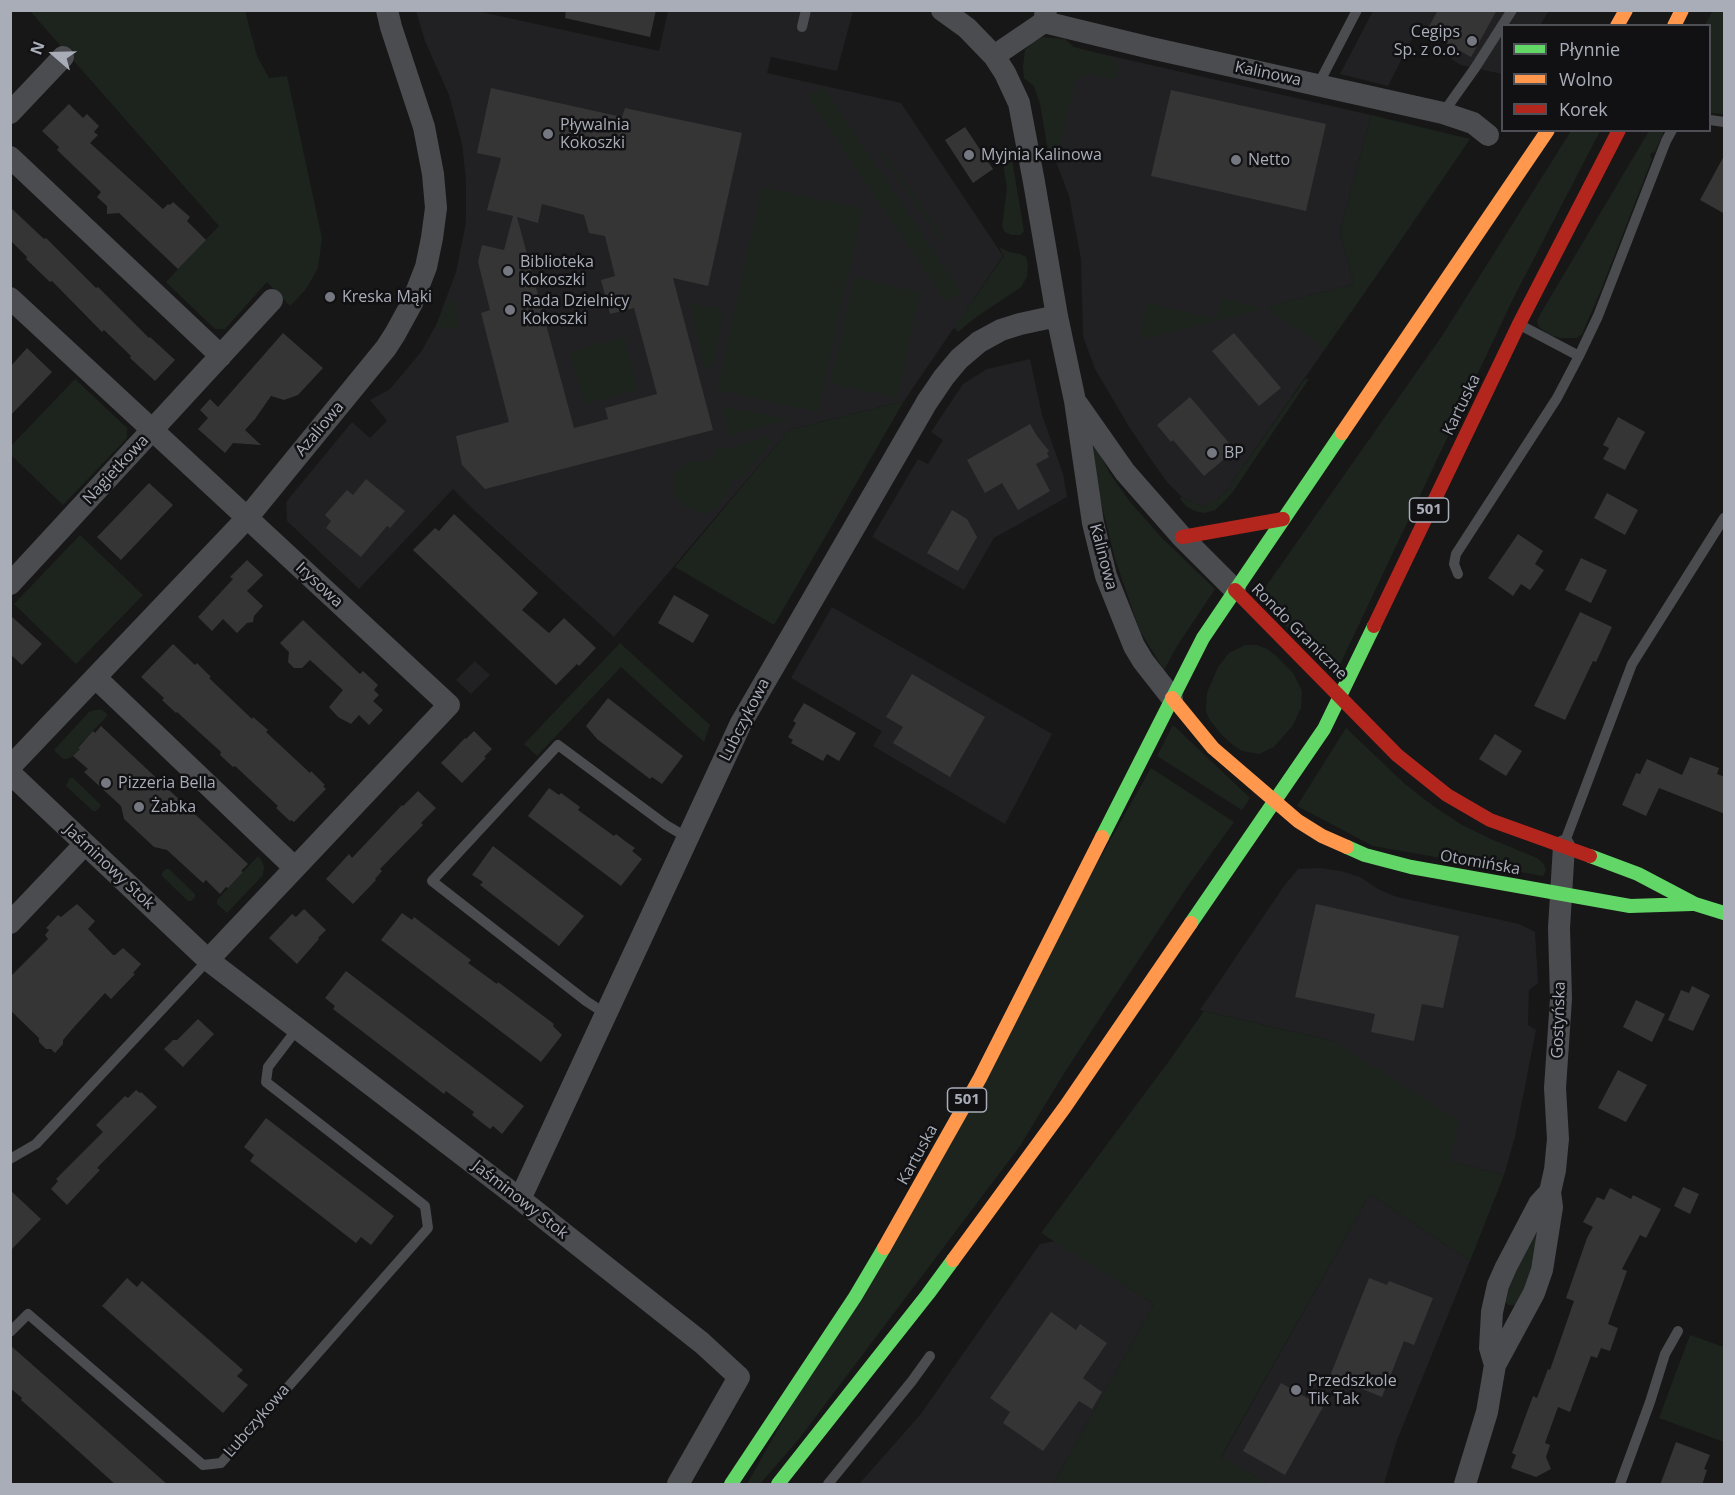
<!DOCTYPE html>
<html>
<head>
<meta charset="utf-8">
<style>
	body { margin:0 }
	#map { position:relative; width:1735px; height:1495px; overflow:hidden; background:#171717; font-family:"Open Sans",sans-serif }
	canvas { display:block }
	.frame { position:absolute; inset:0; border:12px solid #a8adb8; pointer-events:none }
	.legend { position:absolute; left:1501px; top:24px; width:210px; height:108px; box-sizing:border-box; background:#111113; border:2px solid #4d4f55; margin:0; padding:8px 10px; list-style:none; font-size:18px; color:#a8adb8 }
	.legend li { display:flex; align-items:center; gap:12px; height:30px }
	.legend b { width:30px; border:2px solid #4d4f55 }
	.north { position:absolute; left:24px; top:24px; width:60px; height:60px; -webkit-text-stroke:4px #111113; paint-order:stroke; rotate:290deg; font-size:16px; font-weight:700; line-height:24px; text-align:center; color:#a8adb8 }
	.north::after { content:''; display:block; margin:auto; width:21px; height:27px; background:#a8adb8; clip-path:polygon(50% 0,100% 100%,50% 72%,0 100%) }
</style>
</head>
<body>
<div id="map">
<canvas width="1735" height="1495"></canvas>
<div class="frame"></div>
<ul class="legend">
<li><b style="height:8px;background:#63d668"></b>Płynnie</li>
<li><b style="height:8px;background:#ff974d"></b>Wolno</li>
<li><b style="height:8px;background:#b3261e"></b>Korek</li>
</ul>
<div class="north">N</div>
</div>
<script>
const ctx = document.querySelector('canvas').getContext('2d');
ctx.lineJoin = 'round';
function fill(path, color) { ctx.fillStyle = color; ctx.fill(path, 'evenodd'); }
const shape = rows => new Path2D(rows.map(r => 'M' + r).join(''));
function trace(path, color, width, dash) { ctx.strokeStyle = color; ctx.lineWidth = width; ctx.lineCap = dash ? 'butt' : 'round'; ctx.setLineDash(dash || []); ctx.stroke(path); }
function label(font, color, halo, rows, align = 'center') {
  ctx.font = font + ' "Open Sans",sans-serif'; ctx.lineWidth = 5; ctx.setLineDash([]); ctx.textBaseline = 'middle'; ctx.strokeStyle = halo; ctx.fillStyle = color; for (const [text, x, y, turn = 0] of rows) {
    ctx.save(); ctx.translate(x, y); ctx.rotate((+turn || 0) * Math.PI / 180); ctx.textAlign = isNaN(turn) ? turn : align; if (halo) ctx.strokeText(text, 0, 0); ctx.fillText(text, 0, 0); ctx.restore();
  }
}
fill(shape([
	[416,11,477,11,659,51,668,11,853,11,837,71,771,57,767,73,901,103,1003,256,904,401,789,430,614,637,475,511,453,489,359,589,287,521,286,502,352,422,370,438,387,421,370,400,390,389,421,352,437,323,456,272,466,222,466,180,462,144,449,95,425,41],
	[1373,11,1549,11,1540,25,1502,26,1502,74,1461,65,1451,59,1456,49,1418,27,1388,86,1340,74],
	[1076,48,1371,115,1340,232,1354,284,1267,307,1325,349,1228,488,1219,498,1211,504,1204,506,1196,504,1182,497,1167,482,1152,461,1128,425,1095,369,1083,336,1081,259,1069,196,1052,151],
	[1030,359,1042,415,1063,474,1067,497,994,538,964,590,872,537,918,459,928,464,943,440,931,432,963,384,987,369],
	[832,607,1052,734,1005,824,873,746,882,731,791,678],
	[475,661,490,675,471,694,456,680],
	[1319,868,1341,871,1360,877,1378,889,1397,897,1519,924,1535,932,1538,983,1529,990,1528,1025,1536,1030,1515,1137,1504,1175,1449,1161,1333,1041,1200,1010,1284,886,1298,869],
	[1370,1194,1470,1261,1397,1440,1384,1484,1269,1484,1221,1458],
	[1055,1241,1154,1304,1053,1484,859,1484,920,1415,1040,1244]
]), '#212123');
fill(shape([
	[1713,10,1724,11,1724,114,1710,113,1710,26,1705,25],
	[30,11,245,11,257,56,269,78,287,76,322,238,318,268,306,289,290,306,267,282,225,329,215,329,166,282,219,226],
	[1043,37,1065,39,1074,47,1111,57,1116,61,1119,71,1116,78,1112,79,1090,73,1076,79,1059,147,1056,151,1050,153,1048,151,1040,104,1034,86,1024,78,1023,67,1025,50,1032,42],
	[823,87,961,292,946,302,808,97],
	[1371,115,1470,139,1370,285,1325,349,1266,307,1354,284,1340,232],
	[1571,131,1600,131,1513,299,1336,673,1257,599,1442,336],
	[1649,131,1664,131,1655,152,1651,153,1650,155,1652,159,1601,290,1582,334,1577,338,1560,338,1548,334,1539,327,1537,321,1541,313],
	[1006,146,1010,148,1024,231,1021,235,1011,235,1005,232,1002,226,1007,189,1001,150],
	[883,151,944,239,941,241,880,153],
	[762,187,863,209,818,412,717,390],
	[999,247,1009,252,1020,254,1026,257,1028,265,1027,277,1021,287,1014,292,975,318,958,332,954,327,1004,256],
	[854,277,920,292,897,398,830,383],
	[451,295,460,327,435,329],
	[1221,299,1262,308,1255,308,1259,310,1141,340,1140,331,1147,303,1216,319],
	[690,304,721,308,723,318,713,366,704,368],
	[624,337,638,390,584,404,570,352],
	[75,379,127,428,127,438,63,505,11,455,11,446],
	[1305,379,1309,379,1232,493,1224,502,1215,510,1205,513,1195,511,1187,507,1180,499,1182,497,1196,504,1204,506,1211,503,1219,498,1228,488],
	[904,401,774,625,675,567,789,430],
	[722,407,792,419,730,435],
	[765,437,772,442,742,478,733,481,719,506,704,515,685,507,673,493,673,474,689,462,713,460,716,449,730,448],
	[1092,439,1110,474,1131,503,1163,539,1215,589,1177,646,1164,670,1140,631,1115,559,1086,441],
	[80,535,143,595,76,664,14,604],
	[620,643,710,725,704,742,621,667,537,756,524,744],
	[1245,645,1257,645,1267,649,1275,655,1293,673,1302,691,1301,708,1293,725,1274,747,1259,754,1242,751,1234,746,1222,735,1209,719,1206,711,1207,693,1218,667,1229,653],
	[94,710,102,710,108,715,78,747,80,749,73,756,67,759,63,759,54,750,89,712],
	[1173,725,1250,798,1242,810,1157,756],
	[1346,728,1406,785,1436,808,1462,825,1491,839,1537,858,1543,863,1546,870,1543,876,1373,846,1297,806],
	[1151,768,1234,822,1187,887,1102,1015,1063,1075,1020,1146,799,1439,760,1484,747,1484],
	[70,778,73,778,100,804,100,807,96,811,93,811,66,786],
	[258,856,262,861,264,867,263,875,227,913,217,904,217,900],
	[166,869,169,869,195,894,195,897,191,901,188,901,162,876,162,873],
	[1204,1011,1333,1041,1459,1121,1450,1161,1504,1175,1470,1261,1370,1194,1221,1457,1269,1484,1053,1484,1154,1304,1041,1233,1169,1061],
	[1539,1232,1523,1301,1514,1305,1509,1305,1505,1302,1504,1286,1528,1235],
	[1690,1335,1724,1347,1724,1442,1659,1418]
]), '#1d241e');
fill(shape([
	[566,10,656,10,650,37,565,18],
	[1438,10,1497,10,1471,57,1426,32],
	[491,88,622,117,625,108,742,133,708,286,673,278,713,430,485,489,462,465,456,436,509,422,481,313,490,310,478,262,482,245,504,250,513,216,487,210,501,158,477,153],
	[542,204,584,215,589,233,605,236,615,276,601,280,610,314,634,308,657,394,605,408,608,419,574,428,517,217,538,223],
	[1171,90,1326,124,1306,211,1151,176],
	[69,104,83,118,87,114,99,126,94,132,98,135,90,143,163,209,168,204,170,205,173,202,190,217,187,221,206,240,178,269,119,213,107,214,107,206,97,197,101,192,57,150,59,147,42,131],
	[965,127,993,169,973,183,945,140],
	[1725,154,1725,214,1700,200],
	[10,207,44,239,46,238,96,288,98,287,149,338,150,337,175,360,155,381,130,358,131,356,104,330,102,332,52,281,50,282,26,259,27,257,10,240],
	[283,333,323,368,298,395,284,400,271,396,255,419,245,430,261,445,233,443,225,453,198,429,208,418,200,410,210,399,218,407],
	[1234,333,1281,388,1259,406,1212,351],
	[27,348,52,372,10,416,10,367],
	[1190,397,1235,450,1204,476,1173,440,1171,442,1157,425],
	[1618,417,1645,432,1625,470,1603,459,1609,448,1603,445],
	[1030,424,1037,436,1049,451,1047,453,1049,457,1036,464,1050,491,1018,510,1002,483,985,493,967,460],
	[366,479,405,511,390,528,387,526,361,557,326,528,331,521,325,515,347,490,353,495],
	[149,483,173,505,121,560,97,537],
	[1607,493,1638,510,1625,535,1594,518],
	[952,510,967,519,977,537,958,571,927,553],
	[454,514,538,593,522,610,549,633,564,618,596,648,579,666,577,664,556,685,413,550,435,528,439,531],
	[1518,534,1543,551,1535,564,1544,570,1530,590,1521,584,1513,596,1488,578],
	[1581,558,1607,570,1591,603,1565,590],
	[247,560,263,575,247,591,263,606,254,616,253,622,247,623,237,633,223,619,212,631,198,617,233,579,230,577],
	[674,595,709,615,693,643,658,623],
	[1580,612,1612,627,1596,662,1593,661,1565,720,1534,706],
	[10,615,42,644,22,665,10,654],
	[303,620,360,674,363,671,378,685,374,690,379,695,373,701,383,710,369,725,359,715,351,724,338,717,329,707,343,690,310,660,302,668,294,668,288,662,289,652,280,643],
	[173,644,195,665,197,663,211,677,209,678,252,719,253,717,268,730,266,732,310,773,311,771,325,785,323,786,326,789,294,822,291,820,290,821,276,808,278,806,235,766,233,767,220,755,221,752,177,712,176,713,162,700,164,698,141,677],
	[912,674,985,717,950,777,893,743,903,727,886,717],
	[608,698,683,756,662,784,652,777,650,779,597,739,586,726],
	[804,703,856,733,839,761,827,754,823,761,791,743,793,740,788,737,796,723,793,721],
	[101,726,248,864,241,871,243,872,228,888,226,887,220,894,206,880,203,883,167,850,154,847,124,819,121,806,84,772,88,769,73,756,80,749,78,748,93,731,95,733],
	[474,731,492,749,484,757,486,758,462,783,441,763,465,738,466,739],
	[1495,734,1522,751,1506,776,1479,759],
	[1690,757,1719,768,1717,774,1725,777,1725,814,1659,788,1646,816,1622,805,1636,773,1640,774,1647,759,1682,775],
	[549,788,559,795,561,793,580,807,578,810,614,836,616,834,625,841,635,848,632,851,642,859,621,886,528,816],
	[418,791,436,808,421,823,423,825,380,869,382,871,375,879,376,880,353,904,326,879,349,854,352,858,402,805,403,806],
	[493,846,584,916,559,946,480,885,483,882,472,875],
	[77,904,95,921,88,929,113,955,115,955,123,948,141,964,133,973,135,974,111,999,105,993,75,1026,63,1040,63,1044,55,1053,51,1049,46,1049,39,1042,39,1038,10,1010,10,977,48,939,45,935,49,930,46,928,58,915,61,917],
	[1316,904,1459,936,1443,1008,1422,1004,1414,1041,1371,1032,1375,1014,1295,997],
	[304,909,326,930,318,938,319,939,297,964,269,938,292,914,296,917],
	[402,913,412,920,414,917,471,960,468,963,497,984,498,982,554,1024,553,1026,562,1035,541,1062,381,940],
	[346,971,524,1106,502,1134,493,1126,490,1129,472,1115,474,1112,446,1091,444,1094,333,1009,335,1006,325,998],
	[1692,986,1710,995,1693,1031,1668,1020,1681,990,1689,993],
	[1636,1000,1665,1014,1652,1042,1623,1027],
	[198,1019,214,1034,183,1067,164,1049,173,1040,177,1040],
	[1618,1070,1647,1085,1626,1122,1598,1108],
	[136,1090,140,1093,141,1092,157,1107,97,1168,100,1170,67,1205,51,1189,58,1181,56,1179,103,1132,96,1125,125,1096,128,1098],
	[266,1118,394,1216,371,1245,361,1237,356,1243,250,1161,254,1155,244,1147],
	[1683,1187,1699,1194,1690,1214,1674,1206],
	[1610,1188,1631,1199,1633,1195,1661,1209,1646,1238,1640,1235,1622,1269,1627,1271,1608,1324,1618,1328,1610,1351,1601,1348,1597,1358,1591,1356,1570,1412,1558,1407,1545,1443,1550,1445,1546,1457,1551,1469,1536,1477,1511,1468,1516,1455,1512,1453,1533,1396,1537,1398,1548,1369,1550,1370,1574,1301,1566,1298,1587,1238,1593,1227,1583,1222,1597,1197,1604,1200],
	[10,1190,41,1219,10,1251],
	[127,1278,137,1287,142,1281,243,1370,237,1376,248,1385,223,1413,102,1306],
	[1369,1278,1387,1285,1389,1281,1433,1298,1414,1345,1404,1341,1382,1397,1330,1376],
	[1051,1312,1076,1330,1080,1324,1107,1343,1083,1378,1102,1392,1092,1409,1079,1401,1043,1451,1003,1423,1010,1412,990,1398],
	[10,1345,44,1375,168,1485,116,1485,56,1431,21,1400,22,1398,10,1388],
	[1281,1383,1323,1407,1285,1475,1243,1451],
	[1676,1442,1710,1455,1704,1469,1707,1470,1702,1485,1660,1485]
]), '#353536');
trace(shape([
	[802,27,806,10],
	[1318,85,1357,10],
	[1443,113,1475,68,1512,10],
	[1710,120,1724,122],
	[1579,356,1598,316,1666,141,1672,130],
	[1458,574,1454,564,1456,554,1557,398,1579,356,1522,326],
	[1564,844,1632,664,1724,518],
	[606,1014,586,1001,432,881,558,745,666,825,688,838],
	[10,1159,36,1144,208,960],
	[10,1332,28,1314,203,1465,221,1463,428,1228,425,1206,266,1082,268,1067,297,1029],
	[828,1484,912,1381,930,1356],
	[1620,1484,1650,1402,1665,1354,1678,1331]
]), '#4b4c50', 10);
trace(shape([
	[942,10,967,28,994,56,1005,73,1019,103,1034,182,1057,316,1075,401,1093,523,1106,576,1134,646,1143,661,1172,698],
	[1044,22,1151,48,1443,113,1473,123,1488,135],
	[994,56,1044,22,1046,10],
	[10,113,63,57],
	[10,157,221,356],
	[10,298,449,705,208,960],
	[1078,405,1125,472,1182,537,1235,590],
	[10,584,272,300],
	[96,678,295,868],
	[10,767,247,518,386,348,395,334,412,303,426,267,432,238,436,208,433,174,424,127,391,27,387,10],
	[10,773,208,960,520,1199,702,1343,739,1377,678,1484],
	[10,923,85,844],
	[520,1199,741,723,927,402,944,377,959,359,979,342,1001,330,1020,324,1057,316],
	[1495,1365,1490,1348,1492,1312,1498,1285,1506,1267,1539,1204,1550,1192],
	[1465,1484,1487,1412,1495,1365,1534,1293,1542,1270,1552,1207,1550,1192,1555,1170,1558,1139,1555,1088,1561,999,1559,928,1564,846]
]), '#4b4c50', 22);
trace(shape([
	[1102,837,1203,638,1342,433],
	[1347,847,1365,855,1411,867,1630,906,1692,904],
	[1590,856,1638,874,1695,904,1724,913],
	[1191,923,1324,729,1374,626],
	[731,1484,855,1297,884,1248],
	[778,1484,928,1294,953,1260]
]), '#63d668', 14);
trace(shape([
	[1617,26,1626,10],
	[1674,26,1682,10],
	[1342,433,1548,130],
	[1172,698,1213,748,1298,821,1322,836,1347,847],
	[884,1248,980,1078,1102,837],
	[953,1260,1065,1107,1191,923]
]), '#ff974d', 14);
trace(shape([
	[1182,537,1283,519],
	[1235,590,1397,755,1447,795,1490,820,1590,856],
	[1374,626,1519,324,1619,130]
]), '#b3261e', 14);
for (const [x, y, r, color] of [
	[1472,41,6,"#757880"],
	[548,134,6,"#757880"],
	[969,155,6,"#757880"],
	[1236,160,6,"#757880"],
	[508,271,6,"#757880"],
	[330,297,6,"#757880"],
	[510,310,6,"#757880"],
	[1212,453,6,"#757880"],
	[106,783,6,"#757880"],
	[139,807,6,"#757880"],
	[1296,1390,6,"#757880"]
]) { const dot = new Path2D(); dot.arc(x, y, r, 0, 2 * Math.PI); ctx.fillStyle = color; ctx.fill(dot); trace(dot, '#111113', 2); }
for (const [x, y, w] of [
	[1429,510,39],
	[967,1100,39]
]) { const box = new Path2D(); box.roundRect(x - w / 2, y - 12, w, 24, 4.5); ctx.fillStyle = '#111113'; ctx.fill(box); trace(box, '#a8adb8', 1.5); }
label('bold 15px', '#a8adb8', null, [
	["501",1429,510],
	["501",967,1100]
]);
label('16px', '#a8adb8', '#111113', [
	["Cegips",1460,32,"right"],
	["Sp. z o.o.",1460,50,"right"],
	["Pływalnia",560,125],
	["Kokoszki",560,143],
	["Myjnia Kalinowa",981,155],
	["Netto",1248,160],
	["Biblioteka",520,262],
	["Kokoszki",520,280],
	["Kreska Mąki",342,297],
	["Rada Dzielnicy",522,301],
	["Kokoszki",522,319],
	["BP",1224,453],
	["Pizzeria Bella",118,783],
	["Żabka",151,807],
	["Przedszkole",1308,1381],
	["Tik Tak",1308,1399]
], 'left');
label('16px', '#a8adb8', '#111113', [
	["Kalinowa",1268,74,12],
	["Kartuska",1462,405,-64],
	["Azaliowa",320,429,-50],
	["Nagietkowa",116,470,-47],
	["Kalinowa",1103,557,75],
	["Irysowa",319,585,43],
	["Rondo Graniczne",1299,632,45],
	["Lubczykowa",745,720,-63],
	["Otomińska",1480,863,10],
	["Jaśminowy Stok",109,867,43],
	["Gostyńska",1559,1020,-88],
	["Kartuska",918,1155,-61],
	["Jaśminowy Stok",520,1200,38],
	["Lubczykowa",257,1421,-49]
]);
</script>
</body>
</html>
